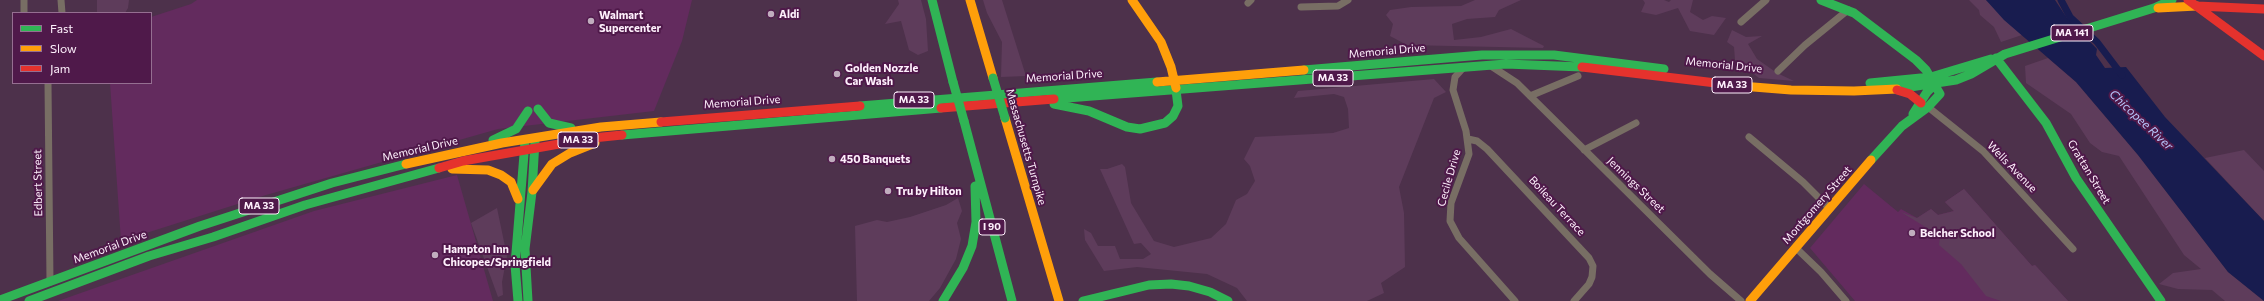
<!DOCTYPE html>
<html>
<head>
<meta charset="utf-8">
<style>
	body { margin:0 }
	#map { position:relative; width:2264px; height:301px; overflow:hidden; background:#4d314b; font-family:Commissioner,sans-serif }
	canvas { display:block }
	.legend { position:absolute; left:12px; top:12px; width:140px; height:72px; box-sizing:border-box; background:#4f194a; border:1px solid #956f91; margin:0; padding:5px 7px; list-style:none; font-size:12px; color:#fef0fc }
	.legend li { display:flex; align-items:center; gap:8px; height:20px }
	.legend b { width:20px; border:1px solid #956f91 }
</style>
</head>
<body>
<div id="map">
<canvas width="2264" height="301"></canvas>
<ul class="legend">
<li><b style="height:5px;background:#30b455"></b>Fast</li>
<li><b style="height:5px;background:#ff9f0a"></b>Slow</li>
<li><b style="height:5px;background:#e5322d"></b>Jam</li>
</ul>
</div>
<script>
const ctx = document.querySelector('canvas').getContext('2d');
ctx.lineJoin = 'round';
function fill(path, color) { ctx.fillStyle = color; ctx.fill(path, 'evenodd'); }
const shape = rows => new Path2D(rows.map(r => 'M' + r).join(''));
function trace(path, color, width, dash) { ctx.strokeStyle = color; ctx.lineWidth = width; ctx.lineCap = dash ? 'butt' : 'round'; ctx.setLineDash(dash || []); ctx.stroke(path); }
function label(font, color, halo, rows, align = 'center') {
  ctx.font = font + ' Commissioner,sans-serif'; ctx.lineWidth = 4; ctx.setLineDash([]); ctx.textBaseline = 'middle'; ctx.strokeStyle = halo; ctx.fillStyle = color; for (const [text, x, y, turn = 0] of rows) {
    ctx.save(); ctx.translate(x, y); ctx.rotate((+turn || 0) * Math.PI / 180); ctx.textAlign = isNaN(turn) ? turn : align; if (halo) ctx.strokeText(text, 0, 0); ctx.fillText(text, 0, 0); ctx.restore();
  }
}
fill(shape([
	[197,0,692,0,682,41,654,111,498,129,266,195,121,241,110,83,151,83,151,17,191,4],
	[457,175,493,301,58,301,314,211],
	[1864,184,1898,212,1901,209,1917,218,1931,209,1938,215,1954,211,1945,202,1964,189,2032,266,2035,265,2068,301,1855,301,1810,248]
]), '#632b5e');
fill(shape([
	[97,0,129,0,128,8,125,13,97,13],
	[898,0,921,0,926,19,928,51,918,55,909,50,901,21,885,24,899,4],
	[983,0,1002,0,1026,76,1001,77,1002,42,987,13],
	[1475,0,1521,0,1499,10,1495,17,1467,19,1452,24,1454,40,1481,37,1511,29,1544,46,1543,48,1407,45,1390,36,1393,24,1386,15,1390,10,1411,7,1461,6],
	[1643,0,1664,0,1669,2,1671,0,1693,0,1690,12,1703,20,1712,16,1726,18,1714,35,1690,31,1678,8,1656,15,1641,12,1645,3],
	[1969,0,1986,0,2022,35,2001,42,1994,27,1980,15,1979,10],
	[1732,30,1746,37,1762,36,1748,44,1757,59,1777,73,1794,81,1759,78,1735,60,1734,47,1727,42],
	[2048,58,2076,82,2138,155,2228,272,2264,301,2225,301,2212,290,2178,289,2159,284,2173,273,2201,269,2184,255,2119,156,2102,152,2090,143,2071,114,2026,83,2025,66],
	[1434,79,1446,92,1434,98,1399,187,1404,213,1405,267,1381,283,1384,293,1367,301,1247,301,1237,288,1207,274,1137,267,1104,271,1085,240,1084,229,1091,233,1098,246,1115,246,1120,259,1143,259,1151,254,1141,243,1134,244,1100,169,1107,169,1122,164,1125,167,1131,203,1154,241,1174,247,1211,238,1226,224,1236,200,1247,194,1255,181,1250,166,1244,159,1255,137,1333,133,1349,128,1348,109,1344,97,1334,94,1294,98,1298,91],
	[2244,150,2264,171,2264,221,2205,158],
	[1964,189,2032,266,2035,265,2068,301,2001,301,1986,296,1961,264,1939,245,1940,236,1901,212,1917,218,1931,209,1938,215,1954,211,1945,202],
	[958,198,962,211,957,223,961,239,956,259,940,288,929,301,857,301,855,226,877,220,887,222,910,217,946,205],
	[497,208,507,256,502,282,503,295,498,297,471,223]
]), '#5e3c5b');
fill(shape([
	[1986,0,2055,0,2067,18,2097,49,2096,55,2105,68,2126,67,2165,117,2264,221,2264,301,2228,272,2138,155,2076,82,2004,20]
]), '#181c4f');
trace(shape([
	[2061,0,2070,17,2097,42,2122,75]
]), '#181c4f', 7);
trace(shape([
	[24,0,24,13],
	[61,0,62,13],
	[1248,3,1251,0],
	[1301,7,1338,6,1348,0],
	[1741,22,1766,0],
	[1491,66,1517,83,1710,274,1741,301],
	[1464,67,1455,77,1453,90,1466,131,1469,154,1451,203,1450,221,1459,238,1515,301],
	[1778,71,1805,45,1848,10],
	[48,83,50,282],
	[1530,96,1578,76],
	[1928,107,1983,151,2073,249],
	[1749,137,1803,182,1830,209],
	[1468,139,1477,141,1487,149,1589,258,1593,266,1592,277,1589,284,1574,301],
	[1584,150,1636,123],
	[1796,248,1821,272,1846,301]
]), '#786e64', 7);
trace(shape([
	[932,0,953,82],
	[1821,0,1854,13,1916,60,1926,70,1940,94,1928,107,1902,126,1871,160],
	[1996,58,2046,123,2076,178,2161,301],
	[1304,70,1482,55,1554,55,1664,69],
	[1870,83,1931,77,1991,59],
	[1897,89,1956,80,1971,74,2005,54,2154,8,2172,0],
	[1054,99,1506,64,1582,67],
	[1054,104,1089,111,1127,127,1140,129,1165,123,1173,116,1178,106,1176,90],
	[860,106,1157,82],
	[538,109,549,123,571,128],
	[1913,114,1927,92,1935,84],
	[964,121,1012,301],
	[622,135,941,108],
	[493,140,516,129,528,111],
	[0,300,200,226,332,183,406,164],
	[29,301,149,256,213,237,305,205,439,168],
	[518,301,515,265,525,142],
	[528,301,525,249,532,192,535,141],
	[943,301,963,268,972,246,976,222,975,186],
	[1083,301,1149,285,1171,284,1189,286,1210,292,1228,301]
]), '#30b455', 9);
trace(shape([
	[970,0,993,78],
	[1132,0,1161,42,1171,67,1176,88],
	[2158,8,2197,6],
	[1157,82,1304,70],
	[1741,86,1791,90,1854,91,1897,89],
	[1005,118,1059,301],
	[406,164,502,143,601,127,661,122],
	[452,169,488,170,501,175,511,182,518,199],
	[533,190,552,164,570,153,595,143],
	[1750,301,1871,160]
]), '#ff9f0a', 9);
trace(shape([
	[2188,0,2264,56],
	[2197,6,2264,9],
	[1582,67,1741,86],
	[1897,90,1910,94,1921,103],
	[941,108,1054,99],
	[661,122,860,106],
	[439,168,463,161,593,138,622,135]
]), '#e5322d', 9);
trace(shape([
	[993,78,1005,118],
	[953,82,964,121]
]), '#30b455', 9);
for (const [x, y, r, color] of [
	[771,14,4,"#c0adbe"],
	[591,21,4,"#c0adbe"],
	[837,74,4,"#c0adbe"],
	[832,159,4,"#c0adbe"],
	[888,191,4,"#c0adbe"],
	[1912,233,4,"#c0adbe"],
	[435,255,4,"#c0adbe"]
]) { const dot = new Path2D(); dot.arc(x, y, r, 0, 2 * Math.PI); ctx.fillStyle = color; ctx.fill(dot); trace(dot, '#4f194a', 1.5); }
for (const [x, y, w] of [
	[2072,33,42],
	[1333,78,40],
	[1732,85,40],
	[914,100,40],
	[578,140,40],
	[259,206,40],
	[992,227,26]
]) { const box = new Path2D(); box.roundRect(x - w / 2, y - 8, w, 16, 3); ctx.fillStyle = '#4f194a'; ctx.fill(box); trace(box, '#fef0fc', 1); }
label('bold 10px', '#fef0fc', null, [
	["MA 141",2072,33],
	["MA 33",1333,78],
	["MA 33",1732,85],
	["MA 33",914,100],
	["MA 33",578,140],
	["MA 33",259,206],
	["I 90",992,227]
]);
label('bold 11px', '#fef0fc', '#4f194a', [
	["Aldi",779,14],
	["Walmart",599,15],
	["Supercenter",599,28],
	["Golden Nozzle",845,68],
	["Car Wash",845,81],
	["450 Banquets",840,159],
	["Tru by Hilton",896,191],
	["Belcher School",1920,233],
	["Hampton Inn",443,249],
	["Chicopee/Springfield",443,262]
], 'left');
label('11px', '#fef0fc', '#4f194a', [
	["Memorial Drive",1387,51,-5],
	["Memorial Drive",1724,65,6],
	["Memorial Drive",1064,76,-4],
	["Memorial Drive",742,102,-4],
	["Massachusetts Turnpike",1026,147,74],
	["Memorial Drive",420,149,-13],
	["Wells Avenue",2012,167,46],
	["Grattan Street",2089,172,59],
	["Cecile Drive",1449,178,-74],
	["Edbert Street",38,183,-91],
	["Jennings Street",1636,185,44],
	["Montgomery Street",1817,205,-49],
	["Boileau Terrace",1557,206,47],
	["Memorial Drive",110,247,-20]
]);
label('italic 12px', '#b7c7fc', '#4f194a', [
	["Chicopee River",2141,120,43]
]);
</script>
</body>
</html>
